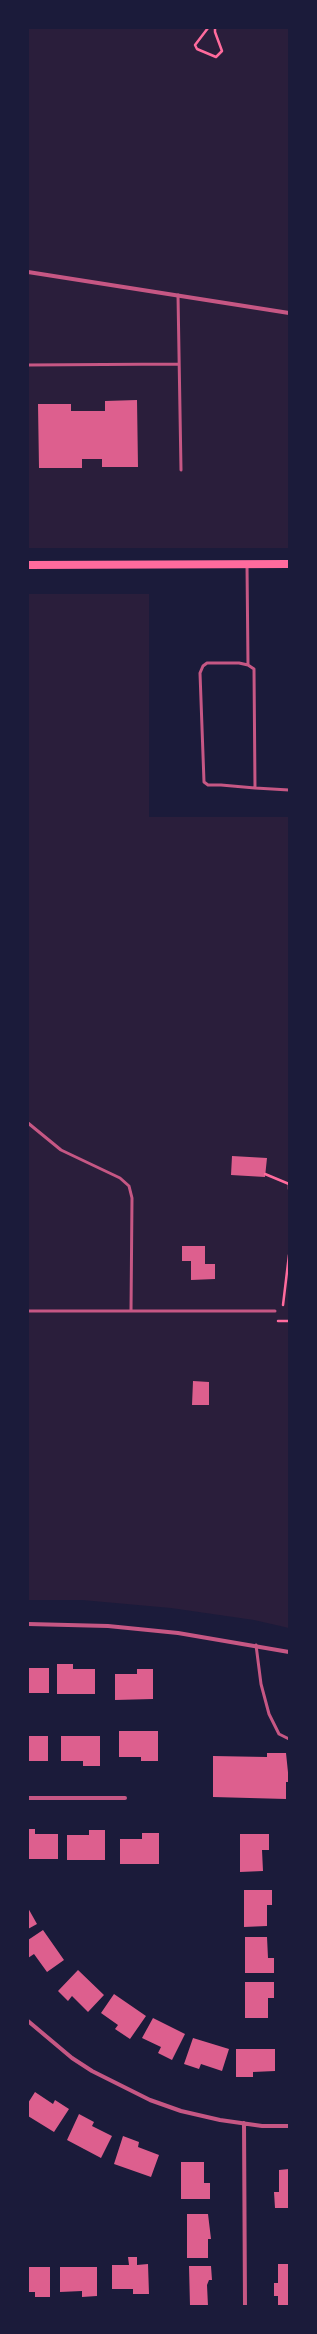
<!DOCTYPE html>
<html>
<head>
<meta charset="utf-8">
<style>
	body { margin:0 }
	#map { position:relative; width:317px; height:2334px; overflow:hidden; background:#1b1b3a; font-family:Ubuntu,sans-serif }
	canvas { display:block }
	.frame { position:absolute; inset:0; border:29px solid #1b1b3a; pointer-events:none }
</style>
</head>
<body>
<div id="map">
<canvas width="317" height="2334"></canvas>
<div class="frame"></div>
</div>
<script>
const ctx = document.querySelector('canvas').getContext('2d');
ctx.lineJoin = 'round';
function fill(path, color) { ctx.fillStyle = color; ctx.fill(path, 'evenodd'); }
const shape = rows => new Path2D(rows.map(r => 'M' + r).join(''));
function trace(path, color, width, dash) { ctx.strokeStyle = color; ctx.lineWidth = width; ctx.lineCap = dash ? 'butt' : 'round'; ctx.setLineDash(dash || []); ctx.stroke(path); }
fill(shape([
	[28,28,289,28,289,548,28,548],
	[28,594,149,594,149,817,288,817,289,1628,254,1620,171,1608,82,1600,28,1600]
]), '#2a1e3b');
fill(shape([
	[137,400,138,467,102,467,102,459,82,459,82,468,39,468,38,404,71,404,71,411,105,411,105,401],
	[232,1156,267,1158,265,1177,231,1175],
	[182,1246,205,1246,205,1264,215,1264,215,1279,191,1280,191,1261,182,1261],
	[193,1381,209,1382,209,1405,192,1405],
	[57,1664,73,1664,73,1669,95,1669,95,1694,57,1694],
	[28,1668,49,1668,49,1693,28,1693],
	[137,1669,153,1669,153,1699,115,1700,115,1674,137,1674],
	[119,1731,158,1731,158,1761,141,1761,141,1757,119,1757],
	[28,1736,48,1736,48,1761,28,1761],
	[61,1736,100,1736,100,1766,83,1766,83,1761,61,1761],
	[267,1753,286,1753,289,1782,286,1782,286,1799,213,1797,213,1756,267,1757],
	[28,1829,35,1829,35,1834,58,1834,58,1859,28,1859],
	[89,1830,105,1830,105,1860,67,1860,67,1835,89,1835],
	[142,1833,159,1833,159,1864,120,1864,120,1839,142,1839],
	[240,1834,269,1834,269,1850,262,1850,263,1871,240,1872],
	[244,1890,272,1890,272,1905,267,1905,267,1926,244,1927],
	[28,1908,37,1924,28,1929],
	[43,1930,64,1960,47,1972,34,1954,28,1958,28,1940],
	[245,1937,267,1937,268,1958,274,1958,274,1973,245,1973],
	[78,1970,104,1995,88,2012,72,1996,68,2001,58,1991],
	[245,1982,274,1982,274,1998,268,1998,268,2018,245,2018],
	[114,1994,146,2016,130,2039,115,2029,118,2025,101,2013],
	[153,2018,185,2034,172,2060,158,2053,161,2047,142,2038],
	[193,2038,229,2049,222,2071,201,2064,199,2069,184,2064],
	[236,2049,275,2049,275,2071,253,2072,253,2077,236,2077],
	[35,2092,53,2104,55,2100,69,2109,54,2132,28,2116,28,2103],
	[79,2114,94,2122,92,2126,112,2136,101,2158,67,2140],
	[123,2136,139,2142,138,2147,159,2155,151,2177,114,2164],
	[181,2162,204,2162,204,2183,210,2183,210,2199,181,2199],
	[289,2169,289,2208,275,2208,274,2192,279,2192,279,2170],
	[187,2214,208,2214,211,2239,208,2239,208,2258,187,2258],
	[128,2257,137,2257,137,2265,148,2264,149,2294,133,2294,133,2289,112,2289,112,2265,129,2265],
	[278,2264,289,2264,289,2306,278,2306,278,2296,274,2296,274,2283,278,2283],
	[189,2266,211,2266,212,2280,209,2280,207,2285,208,2306,190,2306],
	[28,2267,50,2267,50,2297,35,2297,35,2292,28,2292],
	[60,2267,97,2267,97,2296,82,2297,82,2291,60,2292]
]), '#dd5f8e');
trace(shape([
	[208,28,195,45,197,49,216,57,222,51,215,32,215,28],
	[265,1174,289,1184,289,1189],
	[283,1305,289,1255],
	[278,1321,289,1321]
]), '#ff6b9d', 2.5);
trace(shape([
	[178,295,181,470],
	[28,365,179,364],
	[247,565,248,665],
	[255,788,254,669,248,665,239,663,207,663,203,666,200,673,204,782,208,785,221,785,255,788,289,790],
	[28,1123,61,1150,120,1178,129,1186,132,1198,131,1311,275,1311],
	[28,1311,131,1311],
	[256,1645,261,1684,269,1714,279,1734,289,1739]
]), '#c65784', 3);
trace(shape([
	[28,272,289,313],
	[28,1624,108,1626,178,1633,289,1652],
	[28,1798,125,1798],
	[28,2021,72,2058,92,2071,150,2100,181,2111,220,2120,262,2126,289,2126],
	[244,2123,245,2306]
]), '#c65784', 4);
trace(shape([
	[28,565,289,564]
]), '#ff6b9d', 8);
</script>
</body>
</html>
